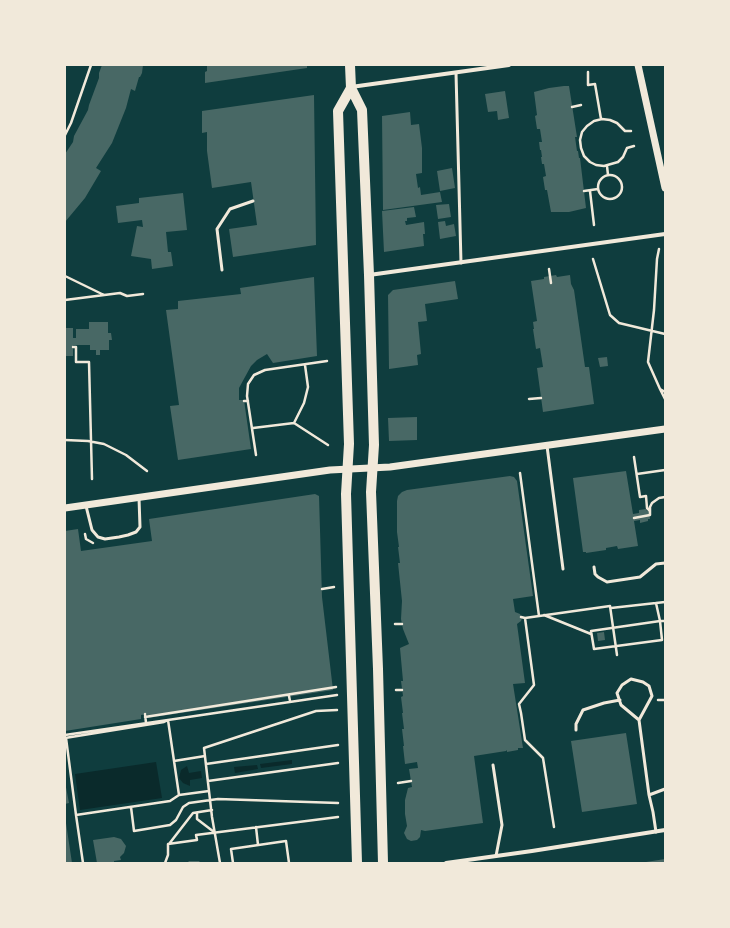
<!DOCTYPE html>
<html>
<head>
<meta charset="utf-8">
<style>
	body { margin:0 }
	#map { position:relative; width:730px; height:928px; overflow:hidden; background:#0f3d3e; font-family:Poppins,sans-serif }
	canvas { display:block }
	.frame { position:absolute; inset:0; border:66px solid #f1e9da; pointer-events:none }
</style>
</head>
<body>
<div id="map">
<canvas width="730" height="928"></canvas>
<div class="frame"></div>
</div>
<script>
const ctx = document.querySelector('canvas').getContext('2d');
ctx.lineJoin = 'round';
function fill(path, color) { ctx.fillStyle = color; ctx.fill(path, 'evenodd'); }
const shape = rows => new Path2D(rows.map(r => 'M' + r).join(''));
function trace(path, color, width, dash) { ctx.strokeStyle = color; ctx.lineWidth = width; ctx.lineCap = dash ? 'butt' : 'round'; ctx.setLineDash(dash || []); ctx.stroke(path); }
fill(shape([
	[292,760,292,764,261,768,260,764],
	[156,762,162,798,80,810,75,774],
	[257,765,258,769,235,773,234,767],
	[187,766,189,773,201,771,202,778,190,780,190,786,183,783,179,778,181,770]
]), '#0a2a2b');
fill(shape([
	[102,65,143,65,142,73,140,77,139,77,135,91,131,89,126,108,112,143,96,168,101,171,85,198,65,222,65,154,73,142,74,136,88,110,89,105,99,78,99,73],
	[207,65,307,65,307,68,205,83,205,72,207,71],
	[564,86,569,86,577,137,575,137,577,151,578,151,579,158,580,158,586,208,569,212,551,212,547,190,545,190,543,177,546,176,544,164,542,164,541,157,542,157,541,150,540,150,539,142,542,142,540,129,537,129,535,116,537,115,534,92,549,88],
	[505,91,509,118,498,120,497,111,488,112,485,94],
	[314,95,316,245,233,257,229,229,257,225,251,182,212,188,207,151,207,132,202,133,202,111],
	[410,112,411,125,419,124,422,148,422,173,416,174,418,188,420,187,421,195,440,192,442,202,383,210,382,116],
	[452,168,455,188,440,191,437,171],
	[183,193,187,230,166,232,168,252,171,252,173,266,152,269,151,259,131,256,137,226,143,227,142,220,118,223,116,206,139,203,139,198],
	[449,204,451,217,438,219,436,205],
	[414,207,416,217,407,218,407,221,405,221,406,225,424,222,425,234,423,234,424,246,384,252,382,211],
	[445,221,446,226,454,224,456,236,440,239,438,222],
	[556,275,557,277,570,275,571,284,574,290,585,367,589,367,594,404,543,412,537,368,543,367,540,348,536,349,533,329,534,329,533,322,537,321,531,281,544,279,544,277],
	[314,277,317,356,273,363,267,354,257,360,251,366,239,388,239,400,244,400,251,449,178,460,170,406,179,405,166,310,178,309,178,301,241,294,240,288],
	[455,281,458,299,425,304,427,321,418,322,421,354,417,355,418,365,389,369,388,295,393,290],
	[89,322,108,322,108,333,111,333,112,340,109,340,109,350,100,350,100,355,96,355,96,350,90,350,90,345,73,345,73,356,65,356,65,328,73,328,73,338,76,338,76,329,89,329],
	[607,357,608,366,600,367,598,358],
	[417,417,417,440,389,441,388,418],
	[626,471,633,514,639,513,639,510,646,509,647,511,649,511,650,519,648,519,648,521,640,523,640,520,634,521,638,546,618,549,617,546,606,548,606,550,586,553,586,552,583,552,573,478],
	[510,476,514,477,517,481,533,596,513,599,515,612,520,614,522,618,521,621,517,624,525,683,513,684,523,748,518,748,518,750,507,752,507,750,506,751,474,756,483,823,425,831,421,830,420,837,417,840,411,841,407,839,404,833,407,826,405,814,405,800,408,788,412,787,409,769,418,768,417,762,405,764,403,746,404,746,402,729,404,729,402,713,403,713,401,697,403,696,401,681,403,681,400,648,409,644,403,629,401,619,402,601,398,563,400,563,398,547,399,547,397,532,397,501,398,496,402,492,407,490],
	[315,494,319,496,322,597,333,690,148,718,147,714,141,715,141,719,65,731,65,531,78,529,81,551,152,541,149,519],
	[604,632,605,640,598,641,597,633],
	[626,733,637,804,582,812,571,741],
	[65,782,69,803,65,804],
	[65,823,66,823,72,863,65,863],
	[114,837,121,839,126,846,124,853,120,857,121,860,114,861,114,863,97,863,93,840],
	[665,859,665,863,646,863,646,862]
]), '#486865');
trace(shape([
	[588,72,588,85,595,84,601,119],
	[572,107,581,105],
	[631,131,625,131,617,123,610,120,602,119,594,121,587,126,582,132,580,140,581,148,584,156,590,162,596,165,604,166,618,162,623,157,627,148,634,146],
	[65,135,71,123,91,65],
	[607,166,608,175],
	'598 187a12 12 0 1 1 24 0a12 12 0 1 1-24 0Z',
	[584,191,598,189],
	[590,191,594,225],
	[659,249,657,259,654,310,648,362,660,389,665,392],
	[593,259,610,315,619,323,665,334],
	[549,269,551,283],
	[65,276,104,295],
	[65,300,120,293,127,296,143,294],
	[73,347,76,347,76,362,89,362,92,479],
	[660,389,665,399],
	[529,399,541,398],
	[244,401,248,401],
	[294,423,304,403,308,387,305,365],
	[253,428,294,423,328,445],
	[65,440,88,441,104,444,126,455,147,471],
	[256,455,247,396,248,384,254,375,265,370,327,361],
	[634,457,640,497,646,496,647,508,650,511],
	[520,473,539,616],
	[637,474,665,470],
	[634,518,650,515,650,507,652,503,659,498,665,497],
	[85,534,86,539,93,543],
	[322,589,334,587],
	[656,603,660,621,665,621],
	[611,608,665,602],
	[544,615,591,634],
	[521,617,525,618,610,606,617,655],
	[525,618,534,685,519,704,521,713,525,740,543,758,554,827],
	[660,621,662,640,594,649,591,631,660,621],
	[395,624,402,624],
	[396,690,402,690],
	[289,696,290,701],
	[658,700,665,700],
	[145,714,146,723],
	[145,717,336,687],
	[65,735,168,720,179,795,170,801,76,815,66,738],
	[65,738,164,722,168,720,337,695],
	[174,761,205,756],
	[206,764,338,745],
	[208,781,338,763],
	[398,783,411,781],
	[179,795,209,791],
	[131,807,134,831,170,825,176,820,183,807,189,803,218,799,338,803],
	[197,813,197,819,214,832],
	[76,815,83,863],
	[256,827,258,845],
	[169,844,193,813,212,810],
	[165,863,168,855,168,844,197,840,196,835,338,817],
	[189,863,199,863],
	[220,863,212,817,204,748,316,711,337,710],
	[233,863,231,849,286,841,289,863]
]), '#f1e9da', 2.5);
trace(shape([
	[456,73,461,263],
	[222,270,217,229,230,209,253,201],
	[547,446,563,569],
	[86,506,92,530,98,537,105,539,119,537,128,535,136,532,140,527,139,498],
	[594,567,595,574,598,577,607,582,640,577,656,564,665,563],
	[639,720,621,705,617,693,622,685,631,679,643,682,649,686,652,696,639,720,649,795,653,812,656,832],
	[576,730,576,724,583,710,604,703,620,700],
	[493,765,502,825,496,856],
	[649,795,665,789]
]), '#f1e9da', 3);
trace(shape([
	[351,87,509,65],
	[369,275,665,234],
	[446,863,532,851,665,830]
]), '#f1e9da', 4);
trace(shape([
	[638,65,665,188],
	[65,508,330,470,390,467,665,429]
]), '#f1e9da', 7);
trace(shape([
	[350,65,351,88,362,110,369,275,374,445,371,492,378,669,383,863],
	[351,88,338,111,349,444,346,494,357,863]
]), '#f1e9da', 10);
</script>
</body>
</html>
